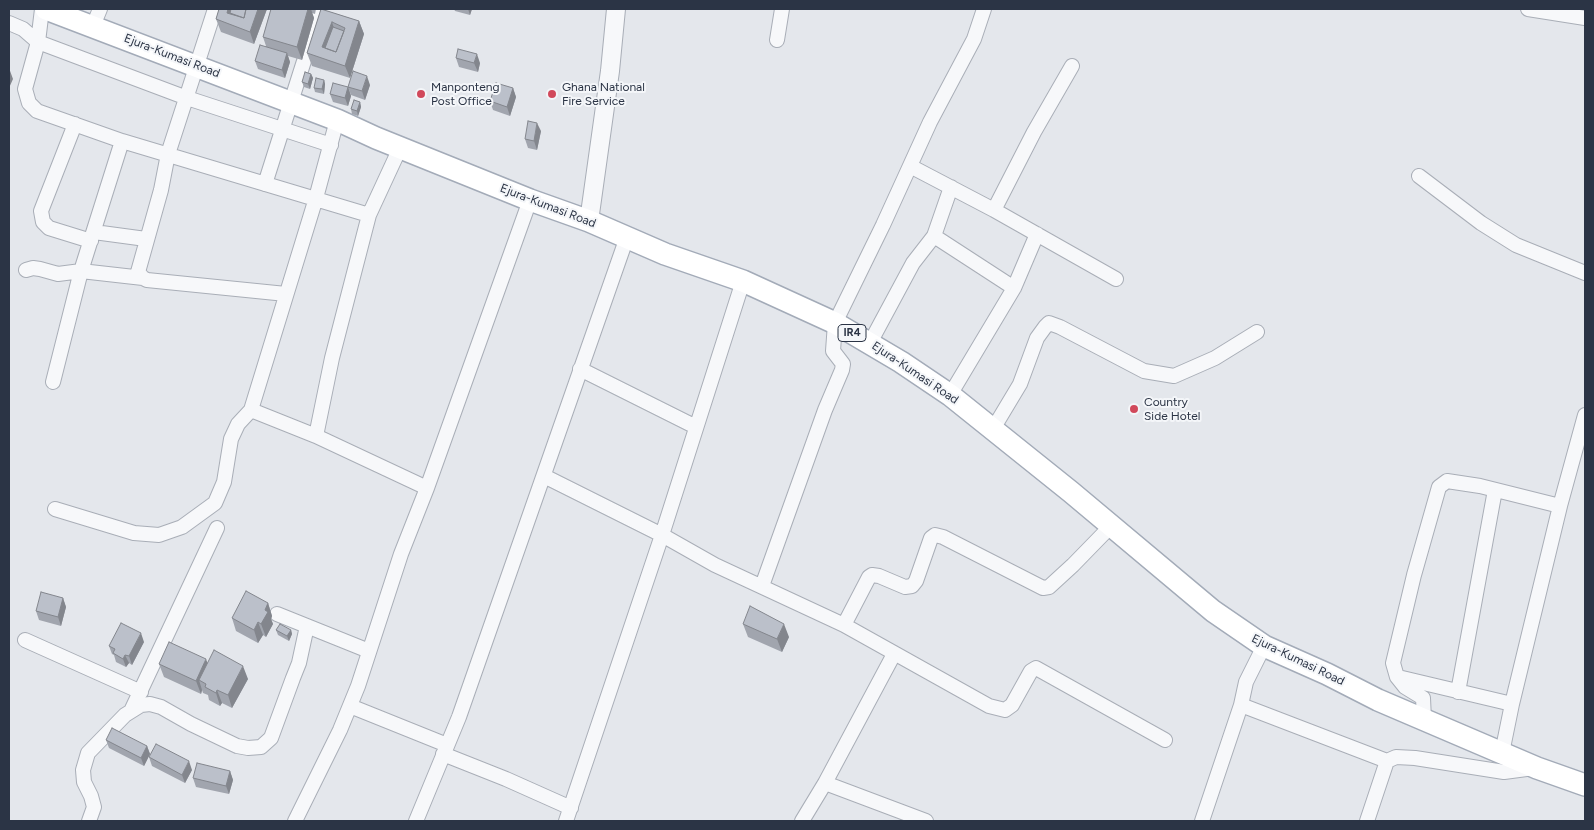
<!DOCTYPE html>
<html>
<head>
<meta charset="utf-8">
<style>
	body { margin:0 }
	#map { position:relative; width:1594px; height:830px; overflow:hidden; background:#e4e7ec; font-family:Figtree,sans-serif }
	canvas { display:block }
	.frame { position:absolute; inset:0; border:10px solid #2b3445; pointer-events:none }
</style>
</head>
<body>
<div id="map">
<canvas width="1594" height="830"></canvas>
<div class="frame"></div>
</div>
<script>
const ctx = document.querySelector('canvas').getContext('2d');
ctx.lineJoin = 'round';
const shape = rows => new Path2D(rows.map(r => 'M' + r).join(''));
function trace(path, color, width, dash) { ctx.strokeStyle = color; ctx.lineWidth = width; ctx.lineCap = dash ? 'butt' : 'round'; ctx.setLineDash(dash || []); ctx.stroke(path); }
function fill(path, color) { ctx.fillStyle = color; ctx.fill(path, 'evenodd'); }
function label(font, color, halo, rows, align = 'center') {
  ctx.font = font + ' Figtree,sans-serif'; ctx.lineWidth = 4; ctx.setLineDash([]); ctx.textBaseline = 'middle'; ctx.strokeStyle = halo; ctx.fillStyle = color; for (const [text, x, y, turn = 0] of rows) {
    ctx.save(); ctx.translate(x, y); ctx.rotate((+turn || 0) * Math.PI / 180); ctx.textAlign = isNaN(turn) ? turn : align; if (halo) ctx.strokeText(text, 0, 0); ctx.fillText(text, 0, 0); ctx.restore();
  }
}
const minor = shape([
	[42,9,38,42,25,89,29,103,37,111,122,141,369,215],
	[215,9,168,154,161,190,138,272,143,278,147,280,286,294],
	[1528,9,1585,18],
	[9,23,23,29,38,42,187,98,331,145],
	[93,26,100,9],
	[777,40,782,9],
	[75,124,41,211,43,222,49,228,91,241],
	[910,166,994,210,1116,279],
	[1419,176,1481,223,1516,245,1585,273],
	[265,184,304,61,318,9],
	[994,210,1034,132,1072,66],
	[94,232,146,239],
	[934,236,1014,288],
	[26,270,33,268,40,269,58,274,81,271,122,141],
	[870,343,913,263,934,236,951,187],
	[580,369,696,427],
	[53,382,81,271,143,278],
	[950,395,1014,288,1037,234],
	[251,410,316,436,427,488],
	[993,429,1020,384,1037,338,1045,327,1049,323,1060,327,1144,371,1174,376,1215,358,1257,332],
	[316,436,332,358,369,215,400,148],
	[544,476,662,535,715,565,844,625,989,706,1005,710,1012,705,1031,671,1036,668,1165,740],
	[55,509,134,533,159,535,182,527,215,503,224,482,231,439,238,424,251,410,316,198,337,120],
	[762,586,825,410,842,370,843,364,833,351,835,323,883,225,930,122,974,39,984,9],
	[277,614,369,651],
	[844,625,869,577,872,575,879,576,905,587,912,586,916,581,931,538,935,535,943,537,1043,588,1049,587,1073,565,1111,526],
	[25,640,141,692],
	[1398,677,1512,704],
	[1458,692,1495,490],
	[1241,705,1387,761],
	[350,706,447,745],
	[132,709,217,528],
	[1424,719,1423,698,1405,687,1397,677,1393,663,1414,575,1439,487,1447,481,1480,486,1560,506],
	[1502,753,1512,704,1560,506,1585,415],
	[443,754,506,779,571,808],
	[825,783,926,821],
	[89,821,94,807,91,796,84,782,83,770,88,753,125,715,141,705,150,704,161,707,191,724,237,746,248,748,261,747,271,738,293,678,299,663,307,626],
	[295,821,340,730,358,686,401,554,427,488,530,200],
	[416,821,459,717,627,237],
	[566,821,662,535,743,281],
	[802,821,825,783,894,654],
	[1202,821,1241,705,1246,682,1264,646],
	[1367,821,1387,761,1396,757,1415,758,1504,772,1534,768]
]);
const tertiary = shape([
	[589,221,610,71,616,9]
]);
const primary = shape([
	[46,9,337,120,376,138,530,200,589,221,665,254,743,281,835,323,901,362,950,395,1071,492,1213,611,1264,646,1327,674,1378,700,1537,768,1585,785]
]);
trace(minor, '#a9aeb7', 16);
trace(tertiary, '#a9aeb7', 20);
trace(primary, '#a3abb8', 24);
trace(minor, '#f7f8fa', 14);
trace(tertiary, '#f7f8fa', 18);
trace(primary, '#fff', 21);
fill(shape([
	[219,9,267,9,254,44,221,32,216,19],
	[271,9,316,9,315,14,312,13,314,18,302,60,288,56,290,62,285,78,258,69,255,61,266,46,263,37],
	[321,9,359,21,364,34,350,78,312,66,307,53],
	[454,9,472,9,470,15,455,11],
	[456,58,480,63,478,72,459,67],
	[311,74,313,78,310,89,304,87,302,82],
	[324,80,325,84,324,94,315,92,314,88],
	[370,85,365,100,351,95,348,87],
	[348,87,351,96,348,106,333,102,330,94],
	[513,88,516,97,510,116,493,110,490,101],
	[360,102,361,107,358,116,352,114,351,109],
	[541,131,537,150,528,148,525,139],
	[63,598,66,607,61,626,39,620,36,611],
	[268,603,272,616,271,619,273,624,266,637,263,635,258,643,236,631,232,618],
	[743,624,789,637,782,652,748,637],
	[276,630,291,630,292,634,289,641,278,635],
	[144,642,132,665,129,663,126,667,116,662,114,655,112,654,109,646],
	[208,663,248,679,232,708,222,703,220,706,209,700,208,695,203,693,202,690,201,694,164,677,159,664],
	[106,740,147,746,150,754,144,766,109,748],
	[149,757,192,770,185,783,152,766],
	[230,771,233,780,229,794,196,787,193,778]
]), '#a1a5ae');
fill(shape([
	[228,9,237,9,234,19,227,13],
	[258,9,267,9,254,44,250,32],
	[308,9,311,9,314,18,302,60,297,47],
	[468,9,472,9,470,15],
	[359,21,364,34,350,78,345,66],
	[332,22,336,35,324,51,322,47],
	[287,53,290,62,285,78,282,70],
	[477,54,480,63,478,72,474,63],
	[9,68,13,79,9,88],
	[311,74,313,78,310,89,308,84],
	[367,76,370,85,365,100,362,91],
	[324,80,325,84,324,94,322,89],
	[348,87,351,96,348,106,345,98],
	[513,88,516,97,510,116,507,107],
	[360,102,361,107,358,116,357,111],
	[537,123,541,131,537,150,534,141],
	[63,598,66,607,61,626,58,617],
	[268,603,272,616,271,619,273,624,266,637,261,624,265,610],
	[258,622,263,635,258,643,254,630],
	[784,624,789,637,782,652,777,639],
	[291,630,292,634,289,641,287,636],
	[141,633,144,642,132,665,129,656],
	[125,655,129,663,126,667,123,659],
	[206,659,211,672,199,680,202,690,201,694,196,681],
	[243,666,248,679,232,708,228,695],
	[217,690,222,703,220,706,216,693],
	[147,746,150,754,144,766,141,758],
	[189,761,192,770,185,783,182,775],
	[230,771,233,780,229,794,226,786]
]), '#83868d');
const building = shape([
	[219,9,228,9,227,13,244,18,246,9,258,9,250,32,216,19,219,9],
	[231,9,246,9,244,18,230,13,231,9],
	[271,9,308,9,297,47,263,37,271,9],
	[321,9,359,21,345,66,307,53,321,9],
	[332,22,345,28,336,52,322,47,332,22],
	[333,27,344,31,336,52,325,48,333,27],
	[260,45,287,53,282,70,255,61,260,45],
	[458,49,477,54,474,63,456,58,458,49],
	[353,71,367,76,362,91,348,87,353,71],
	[305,72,311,74,308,84,302,82,305,72],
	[316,78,324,80,322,89,314,88,316,78],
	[333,83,348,87,345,98,330,94,333,83],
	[496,83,513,88,507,107,490,101,496,83],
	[354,100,360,102,357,111,351,109,354,100],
	[528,121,537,123,534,141,525,139,528,121],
	[246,591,268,603,265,610,268,612,261,624,258,622,254,630,232,618,246,591],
	[41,592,63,598,58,617,36,611,41,592],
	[750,606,784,624,777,639,743,624,750,606],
	[121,623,141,633,129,656,125,655,123,659,113,653,115,649,109,646,121,623],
	[280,624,291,630,287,636,276,630,280,624],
	[169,642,206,659,196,681,159,664,169,642],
	[214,650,243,666,228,695,217,690,216,693,205,687,206,684,199,680,214,650],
	[112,728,147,746,141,758,106,740,112,728],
	[156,744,189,761,182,775,149,757,156,744],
	[197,763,230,771,226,786,193,778,197,763]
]);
fill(building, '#bbc0ca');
trace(building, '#83868d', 1);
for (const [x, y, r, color] of [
	[421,94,5,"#d1495b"],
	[552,94,5,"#d1495b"],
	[1134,409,5,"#d1495b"]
]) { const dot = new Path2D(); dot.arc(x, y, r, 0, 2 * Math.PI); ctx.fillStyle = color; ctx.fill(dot); trace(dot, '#f4f6f9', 2); }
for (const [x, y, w] of [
	[852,333,28]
]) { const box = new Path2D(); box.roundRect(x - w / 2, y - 8.5, w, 17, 4); ctx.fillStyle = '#f4f6f9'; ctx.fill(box); trace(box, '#2b3445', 1); }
label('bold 11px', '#2b3445', null, [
	["IR4",852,333]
]);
label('12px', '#2b3445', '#f4f6f9', [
	["Ejura-Kumasi Road",172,56,21],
	["Ejura-Kumasi Road",548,206,21],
	["Ejura-Kumasi Road",915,373,34],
	["Ejura-Kumasi Road",1298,660,26]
]);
label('12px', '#2b3445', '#f4f6f9', [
	["Manponteng",431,87],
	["Post Office",431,101],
	["Ghana National",562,87],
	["Fire Service",562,101],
	["Country",1144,402],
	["Side Hotel",1144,416]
], 'left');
</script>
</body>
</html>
